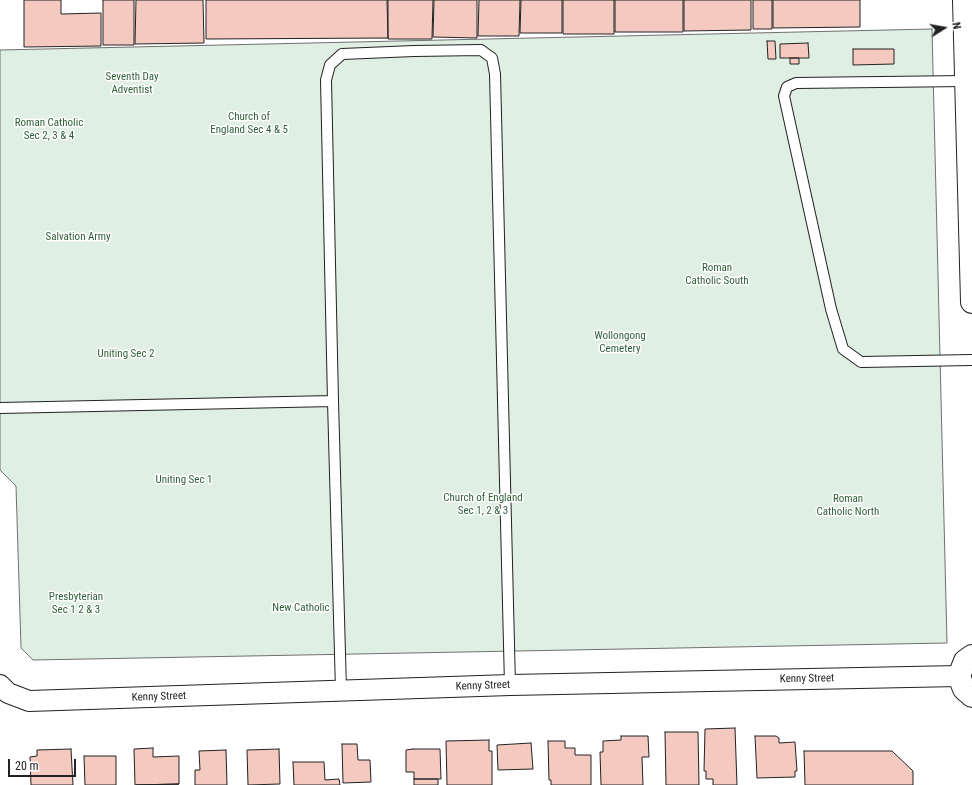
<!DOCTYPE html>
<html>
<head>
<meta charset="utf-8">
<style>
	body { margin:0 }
	#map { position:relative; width:972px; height:785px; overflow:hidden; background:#fff; font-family:"Roboto Condensed",sans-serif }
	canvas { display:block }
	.north { position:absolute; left:924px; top:8px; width:40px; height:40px; -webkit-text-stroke:3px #fff; paint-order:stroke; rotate:79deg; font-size:11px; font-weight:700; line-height:16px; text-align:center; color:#222 }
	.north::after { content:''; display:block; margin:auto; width:14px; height:18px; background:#222; clip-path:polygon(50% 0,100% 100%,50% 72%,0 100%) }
	.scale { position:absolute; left:8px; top:759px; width:68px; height:18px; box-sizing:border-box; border:2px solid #222; border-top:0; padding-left:5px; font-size:12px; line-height:14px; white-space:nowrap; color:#222; -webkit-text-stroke:3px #fff; paint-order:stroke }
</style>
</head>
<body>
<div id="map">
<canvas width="972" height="785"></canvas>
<div class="north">N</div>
<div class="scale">20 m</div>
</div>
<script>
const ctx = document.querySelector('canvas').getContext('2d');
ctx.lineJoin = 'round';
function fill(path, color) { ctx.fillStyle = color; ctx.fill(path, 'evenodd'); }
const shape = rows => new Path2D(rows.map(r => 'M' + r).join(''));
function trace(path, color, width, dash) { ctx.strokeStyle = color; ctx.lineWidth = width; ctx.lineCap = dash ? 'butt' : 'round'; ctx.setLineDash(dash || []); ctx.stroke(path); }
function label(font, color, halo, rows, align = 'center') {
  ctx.font = font + ' "Roboto Condensed",sans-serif'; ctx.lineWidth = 3; ctx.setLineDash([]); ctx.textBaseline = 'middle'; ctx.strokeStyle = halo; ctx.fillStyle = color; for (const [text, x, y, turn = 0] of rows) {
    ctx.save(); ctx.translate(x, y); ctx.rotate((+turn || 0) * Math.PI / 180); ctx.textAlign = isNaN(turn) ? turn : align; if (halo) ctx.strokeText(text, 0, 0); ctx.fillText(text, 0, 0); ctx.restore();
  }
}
const green = shape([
	[932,29,947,643,33,660,21,648,16,486,0,470,0,50,932,29]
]);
fill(green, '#e0efe3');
trace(green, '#6f6f6f', 1);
const building = shape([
	[24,0,61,0,61,14,101,13,101,46,24,47,24,0],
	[103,0,134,0,134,45,103,45,103,0],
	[136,0,203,0,204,43,135,44,136,0],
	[206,0,387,0,388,38,206,39,206,0],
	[388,0,433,0,432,39,388,39,388,0],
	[434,0,477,0,477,38,433,37,434,0],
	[479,0,520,0,519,36,478,36,479,0],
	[521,0,562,0,562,33,520,33,521,0],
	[563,0,614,0,614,34,563,34,563,0],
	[615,0,683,0,683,32,615,32,615,0],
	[684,0,751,0,751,30,684,31,684,0],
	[753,0,772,0,772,29,753,29,753,0],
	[773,0,860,0,860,27,773,28,773,0],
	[767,41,775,41,776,59,768,59,767,41],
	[808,43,809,58,780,58,780,44,808,43],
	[853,49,894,49,894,64,853,65,853,49],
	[790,58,799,58,799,64,790,64,790,58],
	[735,728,737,785,713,785,713,779,706,779,706,771,704,771,705,729,735,728],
	[665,732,698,732,699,785,666,785,665,732],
	[621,736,648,736,649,757,642,757,643,785,601,785,600,752,603,752,603,741,621,740,621,736],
	[755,736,776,736,779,738,779,743,795,742,797,771,795,771,795,777,757,778,755,736],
	[489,740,489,751,492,751,492,785,447,785,446,741,489,740],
	[548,741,565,741,565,748,575,748,575,755,591,755,591,785,551,785,551,780,549,780,548,741],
	[531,743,533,769,498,770,497,745,531,743],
	[342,744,357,744,358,760,370,760,371,782,343,783,342,744],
	[153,748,153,757,179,756,179,784,135,785,134,749,153,748],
	[71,749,73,785,31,785,30,757,37,756,37,750,71,749],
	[279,749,280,784,248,785,247,750,279,749],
	[413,749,440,749,441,779,414,779,414,772,406,772,406,750,413,749],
	[226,750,227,785,195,785,195,770,200,770,199,751,226,750],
	[804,751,892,751,913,771,913,785,805,785,804,751],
	[84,756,116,756,116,785,85,785,84,756],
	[293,762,324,762,325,780,339,779,340,785,294,785,293,762],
	[414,779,438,779,438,785,414,785,414,779],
	[178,784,178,785,136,785,178,784]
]);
fill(building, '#f3c9c0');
trace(building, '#222', 1);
const lane = shape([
	[966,81,796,83,787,87,784,96,831,309,843,349,861,362,972,360],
	[0,408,333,401],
	[341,690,333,401,326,80,330,65,342,54,414,51,481,50,492,58,495,74,510,685]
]);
const street = shape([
	[0,685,8,693,29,701,510,685,959,676]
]);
const secondary = shape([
	[964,0,972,302],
	[972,656,965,661,959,676,964,689,972,696]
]);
trace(lane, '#222', 12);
trace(street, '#222', 22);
trace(secondary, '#222', 24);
trace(lane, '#fff', 10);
trace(street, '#fff', 20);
trace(secondary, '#fff', 22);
label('11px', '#2f5e38', '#fff', [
	["Seventh Day",132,77],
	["Adventist",132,90],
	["Church of",249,117],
	["England Sec 4 & 5",249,130],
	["Roman Catholic",49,123],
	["Sec 2, 3 & 4",49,136],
	["Salvation Army",78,237],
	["Roman",717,268],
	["Catholic South",717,281],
	["Wollongong",620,336],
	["Cemetery",620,349],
	["Uniting Sec 2",126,354],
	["Uniting Sec 1",184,480],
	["Church of England",483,498],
	["Sec 1, 2 & 3",483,511],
	["Roman",848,499],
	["Catholic North",848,512],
	["Presbyterian",76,597],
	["Sec 1 2 & 3",76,610],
	["New Catholic",301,608]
]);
label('11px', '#222', '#fff', [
	["Kenny Street",807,679,-1],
	["Kenny Street",483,686,-2],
	["Kenny Street",159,697,-2]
]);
</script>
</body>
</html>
